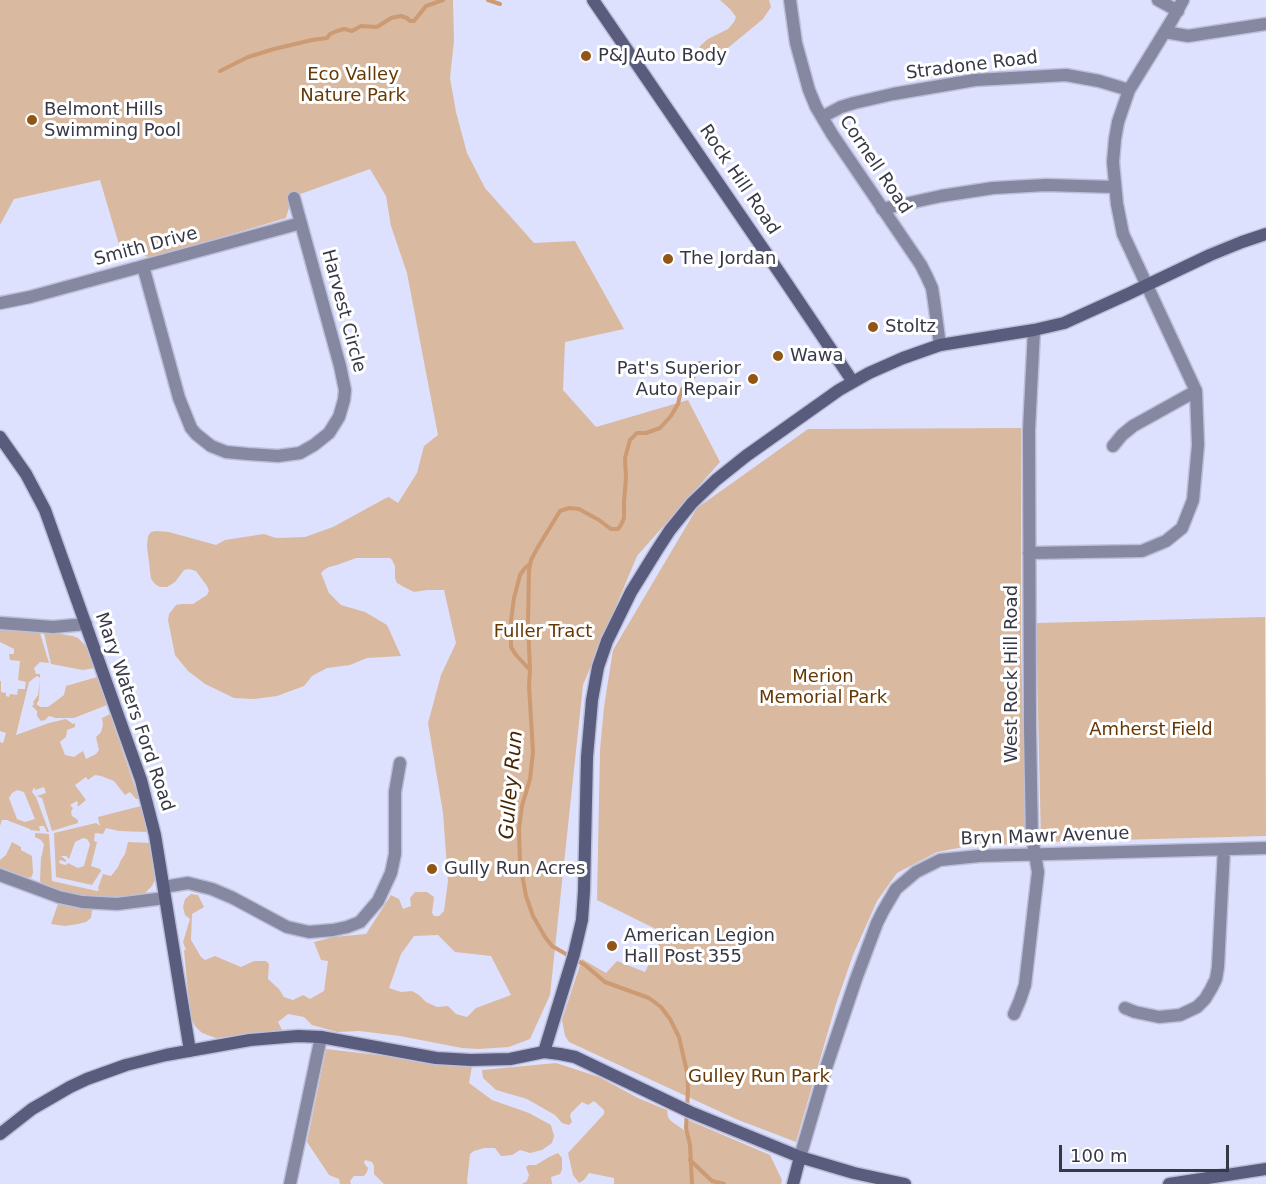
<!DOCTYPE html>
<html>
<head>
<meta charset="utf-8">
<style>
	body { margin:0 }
	#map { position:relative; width:1266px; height:1184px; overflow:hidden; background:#dee1fe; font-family:"DejaVu Sans",sans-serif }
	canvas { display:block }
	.scale { position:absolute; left:1059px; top:1145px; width:170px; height:27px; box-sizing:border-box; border:3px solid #373846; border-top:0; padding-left:8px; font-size:18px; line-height:21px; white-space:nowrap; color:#373846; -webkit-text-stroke:4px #fff; paint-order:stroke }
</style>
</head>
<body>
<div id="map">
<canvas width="1266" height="1184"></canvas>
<div class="scale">100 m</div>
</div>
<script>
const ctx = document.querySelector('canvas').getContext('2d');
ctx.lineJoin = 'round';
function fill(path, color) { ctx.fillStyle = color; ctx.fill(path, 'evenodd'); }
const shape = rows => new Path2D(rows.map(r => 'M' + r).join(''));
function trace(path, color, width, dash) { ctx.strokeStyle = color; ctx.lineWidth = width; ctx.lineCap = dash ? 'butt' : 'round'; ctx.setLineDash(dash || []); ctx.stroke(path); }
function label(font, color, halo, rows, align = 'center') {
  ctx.font = font + ' "DejaVu Sans",sans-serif'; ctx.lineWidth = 6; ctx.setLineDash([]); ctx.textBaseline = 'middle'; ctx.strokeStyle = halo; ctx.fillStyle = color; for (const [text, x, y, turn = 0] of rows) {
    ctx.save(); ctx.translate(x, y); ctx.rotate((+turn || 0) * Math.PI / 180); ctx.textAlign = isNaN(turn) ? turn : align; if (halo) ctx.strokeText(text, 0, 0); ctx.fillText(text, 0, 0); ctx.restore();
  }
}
fill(shape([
	[0,0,453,0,454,41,450,78,456,112,467,153,485,188,534,243,575,241,624,329,565,342,563,390,596,427,688,400,720,462,637,556,583,685,550,995,530,1039,509,1047,478,1049,462,1048,400,1036,359,1031,337,1032,312,1025,304,1017,288,1014,278,1022,282,1030,216,1038,202,1033,195,1026,191,1017,189,1003,184,950,186,950,183,942,190,919,185,915,183,907,185,899,191,894,198,895,204,907,192,914,191,940,201,957,205,960,215,956,241,967,254,961,266,961,269,964,268,979,279,989,284,997,293,1000,303,995,310,999,324,991,328,961,321,960,314,942,333,937,366,934,391,895,399,899,403,909,411,906,410,898,415,892,427,892,434,897,432,913,434,916,439,916,444,911,448,881,443,813,428,723,441,675,456,643,444,590,427,590,414,592,404,587,397,583,395,578,395,566,392,560,390,558,356,558,337,565,329,567,324,570,321,573,329,593,341,605,365,612,387,625,401,656,367,658,350,665,327,668,312,676,304,686,277,696,254,699,234,698,205,684,188,671,175,655,168,620,169,614,176,605,182,604,193,604,207,595,209,591,207,586,196,571,189,569,184,570,175,582,167,587,160,587,155,584,151,579,147,546,148,536,151,532,156,531,169,532,216,545,225,540,264,534,276,538,305,537,333,527,386,498,389,497,398,503,417,473,424,446,438,435,407,273,391,226,386,196,370,169,292,197,286,218,151,258,142,255,141,253,123,258,100,180,14,199,0,225],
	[438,935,455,952,491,956,511,995,476,1008,467,1017,456,1014,448,1006,437,1007,426,1002,419,995,412,991,401,992,389,988,401,954,414,936],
	[720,0,769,0,771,7,763,19,723,52,718,59,709,63,705,61,698,55,698,50,701,45,708,39,728,29,734,22,736,17,730,9],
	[1021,428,1021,644,1026,844,974,845,937,852,897,873,877,901,853,955,836,1004,796,1142,736,1119,569,1042,565,1036,562,1020,582,959,606,973,617,961,645,972,664,933,597,900,600,750,604,707,613,650,697,508,808,429],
	[1265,617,1266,836,1041,842,1036,623],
	[0,628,40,633,49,663,40,662,34,668,36,674,40,674,39,700,37,703,37,705,41,707,48,707,64,695,66,686,97,677,107,705,74,718,56,718,49,716,45,720,41,721,37,716,37,711,32,706,34,704,33,702,38,695,40,678,37,676,29,682,16,735,49,723,66,719,73,724,75,723,75,727,67,730,66,737,60,742,65,755,74,757,83,751,86,759,96,754,99,750,96,737,101,732,103,725,102,718,110,714,139,799,136,799,130,792,125,795,114,781,101,776,95,775,88,780,86,777,75,785,86,800,79,806,77,806,78,803,77,801,70,805,73,808,71,812,72,816,78,820,78,823,52,831,42,798,37,796,46,793,44,787,35,790,34,787,32,792,36,797,49,832,47,832,44,826,39,826,40,831,30,830,30,829,9,821,8,820,2,820,0,826,0,742,3,743,6,733,0,731,0,681,1,681,1,692,6,693,6,696,9,697,10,694,17,695,18,689,25,689,26,682,18,680,20,661,10,660,9,654,14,654,14,649,0,642],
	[17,790,24,792,35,819,25,822,17,819,9,798,12,793],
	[44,633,54,633,73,636,78,638,85,645,94,668,83,670,51,664],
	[141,806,147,832,119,831,106,828,103,834,95,833,94,841,97,842,91,866,100,869,101,871,92,885,56,877,54,833,96,823,101,826,99,823,98,817],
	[83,838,87,839,90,844,84,866,78,868,68,863,66,865,61,864,59,862,60,860,66,862,66,860,61,856,66,856,69,859,75,842],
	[35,833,49,834,52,881,97,891,99,890,98,888,103,874,111,876,118,867,121,860,125,854,128,842,150,843,155,880,152,886,143,895,126,898,89,897,56,890,42,885,40,881,41,857,42,855,44,844,41,840,35,837],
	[12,842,21,847,21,850,32,856,33,873,31,878,29,877,28,879,0,868,0,860,6,855],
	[58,904,92,910,91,918,86,922,78,924,65,926,51,924],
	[326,1049,472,1066,469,1083,492,1100,529,1113,551,1125,554,1136,552,1143,542,1150,530,1153,520,1150,512,1155,501,1156,495,1148,484,1148,474,1151,470,1154,467,1182,468,1184,384,1184,374,1174,374,1166,372,1162,365,1160,364,1163,368,1168,367,1172,364,1176,354,1176,350,1181,351,1184,340,1184,339,1179,329,1175,307,1142],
	[556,1063,599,1077,638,1098,667,1110,668,1117,671,1121,688,1133,688,1120,770,1155,782,1180,781,1184,614,1184,614,1178,589,1173,584,1180,579,1183,573,1175,568,1153,604,1114,604,1110,594,1101,588,1105,582,1102,571,1113,570,1116,572,1122,569,1125,562,1123,555,1115,527,1099,496,1090,483,1078,482,1070],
	[558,1153,562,1158,562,1170,560,1174,551,1177,552,1184,522,1184,527,1181,529,1175,526,1167,528,1165,536,1165,549,1157]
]), '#d9b9a0');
trace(shape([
	[488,0,500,4],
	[220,71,248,57,274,49,312,40,327,38,330,34,337,31,344,29,352,31,361,26,377,27,391,18,401,16,407,18,410,21,414,21,426,6,443,0],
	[529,669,516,655,511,647,511,621,514,598,520,575,525,568,530,564],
	[690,1160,712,1181,724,1184],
	[692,1184,690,1145,686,1128,688,1089,687,1072,679,1037,670,1019,661,1007,649,998,605,982,585,965,552,946,545,937,533,916,526,896,520,863,519,829,522,806,530,779,533,752,529,686,530,670,528,624,529,571,531,560,538,547,560,511,569,508,579,509,599,520,611,529,618,529,621,525,624,518,624,502,626,478,625,458,630,440,637,433,646,433,660,428,671,416,678,404,681,391,685,385,696,374,700,363]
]), '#cc9b73', 4);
const street = shape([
	[790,0,796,43,809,90,816,107,832,134,921,265,927,277,932,288,934,301,940,345],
	[1158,0,1178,11],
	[1165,32,1188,36,1266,24],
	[822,117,841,107,854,103,893,94,975,80,1066,75,1099,81,1129,90],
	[882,209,941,196,993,188,1046,185,1114,187],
	[143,266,179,398,191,428,196,434,211,446,226,452,248,454,278,456,300,453,314,445,329,433,339,417,344,400,345,390,340,366,294,198],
	[0,303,30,297,301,223],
	[1113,446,1122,435,1133,426,1196,391],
	[1029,553,1142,551,1166,541,1182,528,1193,500,1198,445,1196,391,1123,234,1117,204,1113,162,1115,139,1118,122,1129,90,1172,20,1183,0],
	[0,623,53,627,86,624],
	[0,875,59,897,82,902,117,904,165,898],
	[164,887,188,883,212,889,233,898,287,927,309,932,333,930,347,927,360,922,378,901,391,873,395,854,395,792,400,763],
	[1125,1008,1135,1012,1159,1017,1180,1015,1197,1007,1205,999,1211,989,1216,979,1218,967,1224,849],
	[1014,1014,1020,1000,1025,985,1038,872,1032,837,1030,728,1029,430,1034,330],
	[800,1157,827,1065,856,979,877,923,883,911,896,889,916,872,940,860,979,856,1266,848],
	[290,1184,321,1037]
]);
const secondary = shape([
	[593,0,779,272,853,382],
	[0,437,26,474,45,510,141,780,155,835,190,1051],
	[544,1052,574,954,582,920,584,891,587,757,592,700,598,667,607,641,631,592,657,550,670,530,692,503,716,480,746,456,839,390,869,373,903,358,940,345,1034,330,1064,323,1128,294,1210,255,1242,242,1266,234],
	[0,1134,32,1109,70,1087,87,1079,126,1065,166,1055,250,1040,298,1036,321,1037,436,1058,471,1060,510,1059,544,1052,560,1054,575,1057,690,1112,800,1157,854,1173,905,1184],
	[793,1184,800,1157],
	[1169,1184,1266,1169]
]);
trace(street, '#bdbfd9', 15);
trace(secondary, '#bdbfd9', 15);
trace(street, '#8588a0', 12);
trace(secondary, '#5a5c7e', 12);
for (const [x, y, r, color] of [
	[586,56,6,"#915516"],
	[32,120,6,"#915516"],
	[668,259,6,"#915516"],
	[873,327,6,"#915516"],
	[778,356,6,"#915516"],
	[753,379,6,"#915516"],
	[432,869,6,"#915516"],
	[612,946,6,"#915516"]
]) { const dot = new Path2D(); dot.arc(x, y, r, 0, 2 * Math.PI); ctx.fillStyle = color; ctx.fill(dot); trace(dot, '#fff', 2); }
label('18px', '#373846', '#fff', [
	["P&J Auto Body",598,56],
	["Belmont Hills",44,110],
	["Swimming Pool",44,131],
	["The Jordan",680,259],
	["Stoltz",885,327],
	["Wawa",790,356],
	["Pat's Superior",741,369,"right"],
	["Auto Repair",741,390,"right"],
	["Gully Run Acres",444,869],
	["American Legion",624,936],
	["Hall Post 355",624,957]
], 'left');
label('18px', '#373846', '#fff', [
	["Stradone Road",972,66,-7],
	["Cornell Road",875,165,56],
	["Rock Hill Road",739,180,56],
	["Smith Drive",146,247,-15],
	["Harvest Circle",343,311,75],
	["West Rock Hill Road",1012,674,-90],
	["Mary Waters Ford Road",134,712,71],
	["Bryn Mawr Avenue",1045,837,-2]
]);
label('18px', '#653804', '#fff', [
	["Eco Valley",353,75],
	["Nature Park",353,96],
	["Fuller Tract",543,632],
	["Merion",823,677],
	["Memorial Park",823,698],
	["Amherst Field",1151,730],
	["Gulley Run Park",759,1077]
]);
label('italic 20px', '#452504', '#fff', [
	["Gulley Run",512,785,-85]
]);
</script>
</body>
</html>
